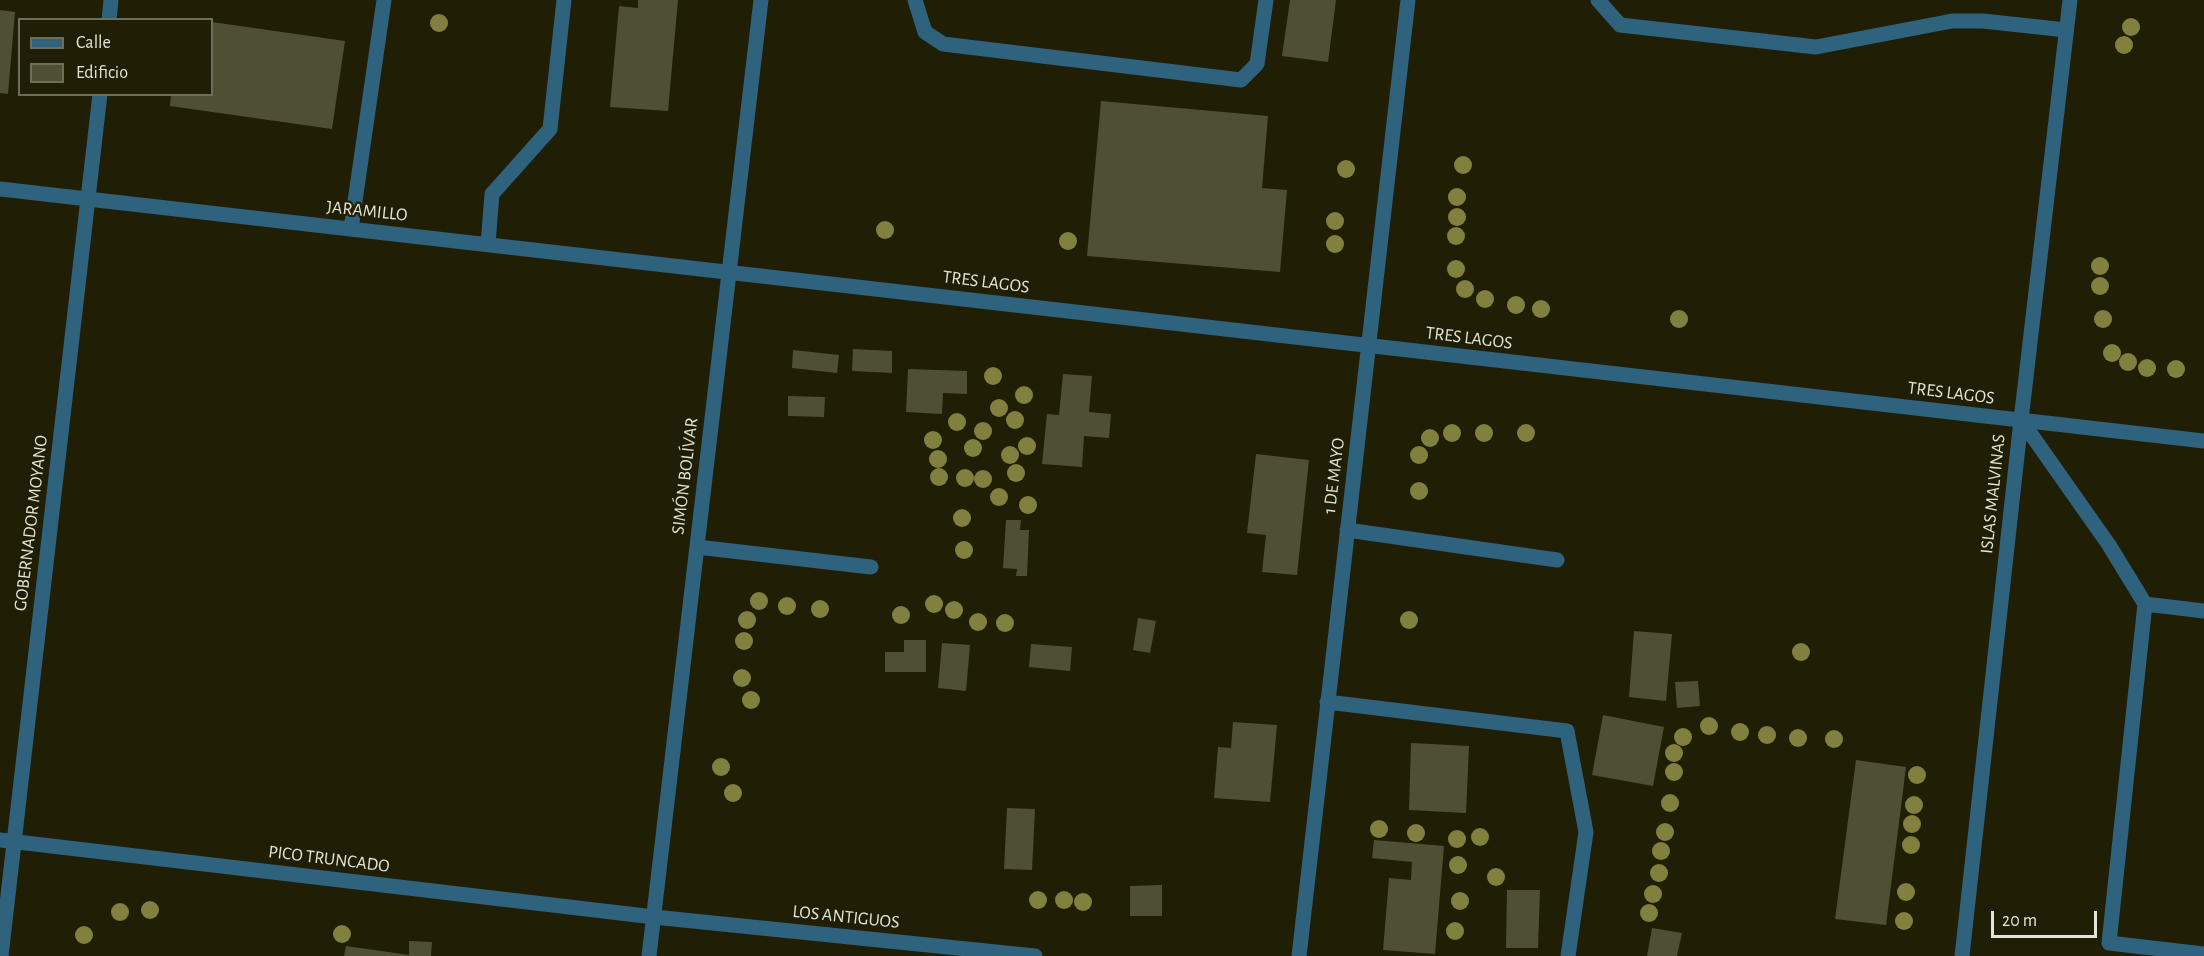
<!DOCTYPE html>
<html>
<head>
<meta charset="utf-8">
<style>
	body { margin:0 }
	#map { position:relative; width:2204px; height:956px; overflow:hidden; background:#201f06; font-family:"Alegreya Sans",sans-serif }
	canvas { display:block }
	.legend { position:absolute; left:18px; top:18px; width:195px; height:78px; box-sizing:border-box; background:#201f06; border:2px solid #6e6e58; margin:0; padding:8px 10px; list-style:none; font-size:18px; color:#e3e4d4 }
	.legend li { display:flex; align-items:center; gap:12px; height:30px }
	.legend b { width:30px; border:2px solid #6e6e58 }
	.scale { position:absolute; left:1991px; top:911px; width:106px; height:27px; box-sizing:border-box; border:3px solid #e3e4d4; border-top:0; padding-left:8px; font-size:18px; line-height:21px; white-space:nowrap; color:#e3e4d4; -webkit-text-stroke:4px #201f06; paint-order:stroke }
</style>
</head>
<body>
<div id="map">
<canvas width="2204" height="956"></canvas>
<ul class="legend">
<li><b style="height:8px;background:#2f627c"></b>Calle</li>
<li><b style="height:16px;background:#4f4f34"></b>Edificio</li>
</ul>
<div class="scale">20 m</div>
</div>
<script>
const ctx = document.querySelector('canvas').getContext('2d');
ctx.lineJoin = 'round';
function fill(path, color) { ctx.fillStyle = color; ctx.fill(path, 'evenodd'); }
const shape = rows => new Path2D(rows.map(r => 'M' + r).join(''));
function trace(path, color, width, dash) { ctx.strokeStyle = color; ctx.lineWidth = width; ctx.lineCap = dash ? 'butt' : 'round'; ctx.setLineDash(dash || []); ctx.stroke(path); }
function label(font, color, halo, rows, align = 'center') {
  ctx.font = font + ' "Alegreya Sans",sans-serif'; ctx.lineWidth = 4.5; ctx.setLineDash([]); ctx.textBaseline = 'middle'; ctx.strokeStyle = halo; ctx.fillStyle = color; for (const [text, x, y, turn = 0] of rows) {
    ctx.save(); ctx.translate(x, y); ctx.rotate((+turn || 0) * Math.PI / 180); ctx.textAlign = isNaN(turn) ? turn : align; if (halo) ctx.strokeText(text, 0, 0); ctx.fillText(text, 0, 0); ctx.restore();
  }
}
fill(shape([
	[638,0,678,0,668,111,610,107,619,6,638,8],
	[1290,0,1336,0,1328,62,1282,56],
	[0,10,15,12,8,94,0,93],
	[212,22,345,41,332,129,170,106,171,94,212,94],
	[1101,101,1268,116,1262,188,1287,190,1280,272,1087,256],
	[853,349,892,351,892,373,852,371],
	[793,350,839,355,837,373,792,368],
	[908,369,967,371,967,394,943,393,942,414,906,412],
	[1063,374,1092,376,1089,412,1111,414,1109,438,1084,436,1082,467,1042,464,1047,414,1059,415],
	[788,396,825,397,824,417,788,416],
	[1256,454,1309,460,1297,575,1262,572,1266,535,1247,533],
	[1006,520,1021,520,1020,530,1029,530,1027,576,1016,576,1017,569,1003,568],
	[1138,618,1156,621,1150,653,1133,650],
	[1634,631,1672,634,1666,701,1629,697],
	[904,640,926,640,926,672,885,672,885,652,904,652],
	[942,643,970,645,966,691,938,688],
	[1031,644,1072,647,1070,671,1029,667],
	[1698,681,1700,706,1677,708,1675,682],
	[1603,715,1664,727,1653,786,1592,775],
	[1233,722,1277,725,1270,802,1214,798,1218,747,1231,748],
	[1411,743,1469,746,1466,813,1409,810],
	[1856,760,1906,767,1886,925,1835,919],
	[1007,808,1035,809,1032,870,1004,869],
	[1374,840,1444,846,1435,954,1383,950,1389,878,1411,880,1412,862,1372,858],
	[1162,885,1162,916,1130,916,1130,886],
	[1507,890,1540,890,1538,948,1506,948],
	[1652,928,1682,933,1677,956,1647,956],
	[409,941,432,942,431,956,344,956,346,946,409,955]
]), '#4f4f34');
trace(shape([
	[915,0,925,32,943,44,1241,80,1257,64,1266,0],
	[1598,0,1620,25,1816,47,1952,21,1983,21,2066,30],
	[109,20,111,0],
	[0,189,2204,441],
	[351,229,384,0],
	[488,244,492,194,550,129,564,0],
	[2021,420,2109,545,2145,604,2109,943,2204,954],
	[1347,530,1557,560],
	[697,547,871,567],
	[2145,604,2204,611],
	[1327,702,1567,731,1586,832,1568,956],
	[0,840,654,917,1035,956],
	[1,956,100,94],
	[649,956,761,0],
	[1299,956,1408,0],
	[1962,956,2021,420,2070,0]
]), '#2f627c', 15);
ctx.fillStyle = '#81803e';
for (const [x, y] of [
	[439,23],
	[2131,27],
	[2124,45],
	[1463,165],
	[1346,169],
	[1457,197],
	[1457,217],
	[1335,221],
	[885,230],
	[1456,236],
	[1068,241],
	[1335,244],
	[2100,266],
	[1456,269],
	[2100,286],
	[1465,289],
	[1485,299],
	[1516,305],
	[1541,309],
	[1679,319],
	[2103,319],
	[2112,353],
	[2128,362],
	[2147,368],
	[2176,369],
	[993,376],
	[1024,395],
	[999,408],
	[1015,420],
	[957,422],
	[983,431],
	[1452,433],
	[1484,433],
	[1526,433],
	[1430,438],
	[933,440],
	[1027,446],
	[973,448],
	[1010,455],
	[1419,455],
	[938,459],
	[1016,473],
	[939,477],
	[965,478],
	[983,479],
	[1419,491],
	[999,497],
	[1028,505],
	[962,518],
	[964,550],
	[759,601],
	[934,604],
	[787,606],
	[820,609],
	[954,610],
	[901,615],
	[747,620],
	[1409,620],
	[978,622],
	[1005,623],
	[744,641],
	[1801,652],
	[742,678],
	[751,700],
	[1709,726],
	[1740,732],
	[1767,735],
	[1683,737],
	[1798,738],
	[1834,739],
	[1674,753],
	[721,767],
	[1674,772],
	[1917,775],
	[733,793],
	[1670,803],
	[1914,805],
	[1912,824],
	[1379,829],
	[1665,832],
	[1416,833],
	[1480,837],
	[1457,839],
	[1911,845],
	[1661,851],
	[1458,865],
	[1659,873],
	[1496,877],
	[1906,892],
	[1653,894],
	[1038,900],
	[1064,900],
	[1460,901],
	[1083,902],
	[150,910],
	[120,912],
	[1649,913],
	[1904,921],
	[1455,931],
	[342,934],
	[84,935]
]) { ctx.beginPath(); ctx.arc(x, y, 9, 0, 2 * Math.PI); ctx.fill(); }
label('18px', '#e3e4d4', '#201f06', [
	["JARAMILLO",367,211,6],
	["TRES LAGOS",986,282,7],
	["TRES LAGOS",1469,338,7],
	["TRES LAGOS",1951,393,7],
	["SIMÓN BOLÍVAR",685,476,-83],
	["1 DE MAYO",1334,476,-83],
	["ISLAS MALVINAS",1993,494,-84],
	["GOBERNADOR MOYANO",31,523,-83],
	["PICO TRUNCADO",329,859,7],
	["LOS ANTIGUOS",846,917,6]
]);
</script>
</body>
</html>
